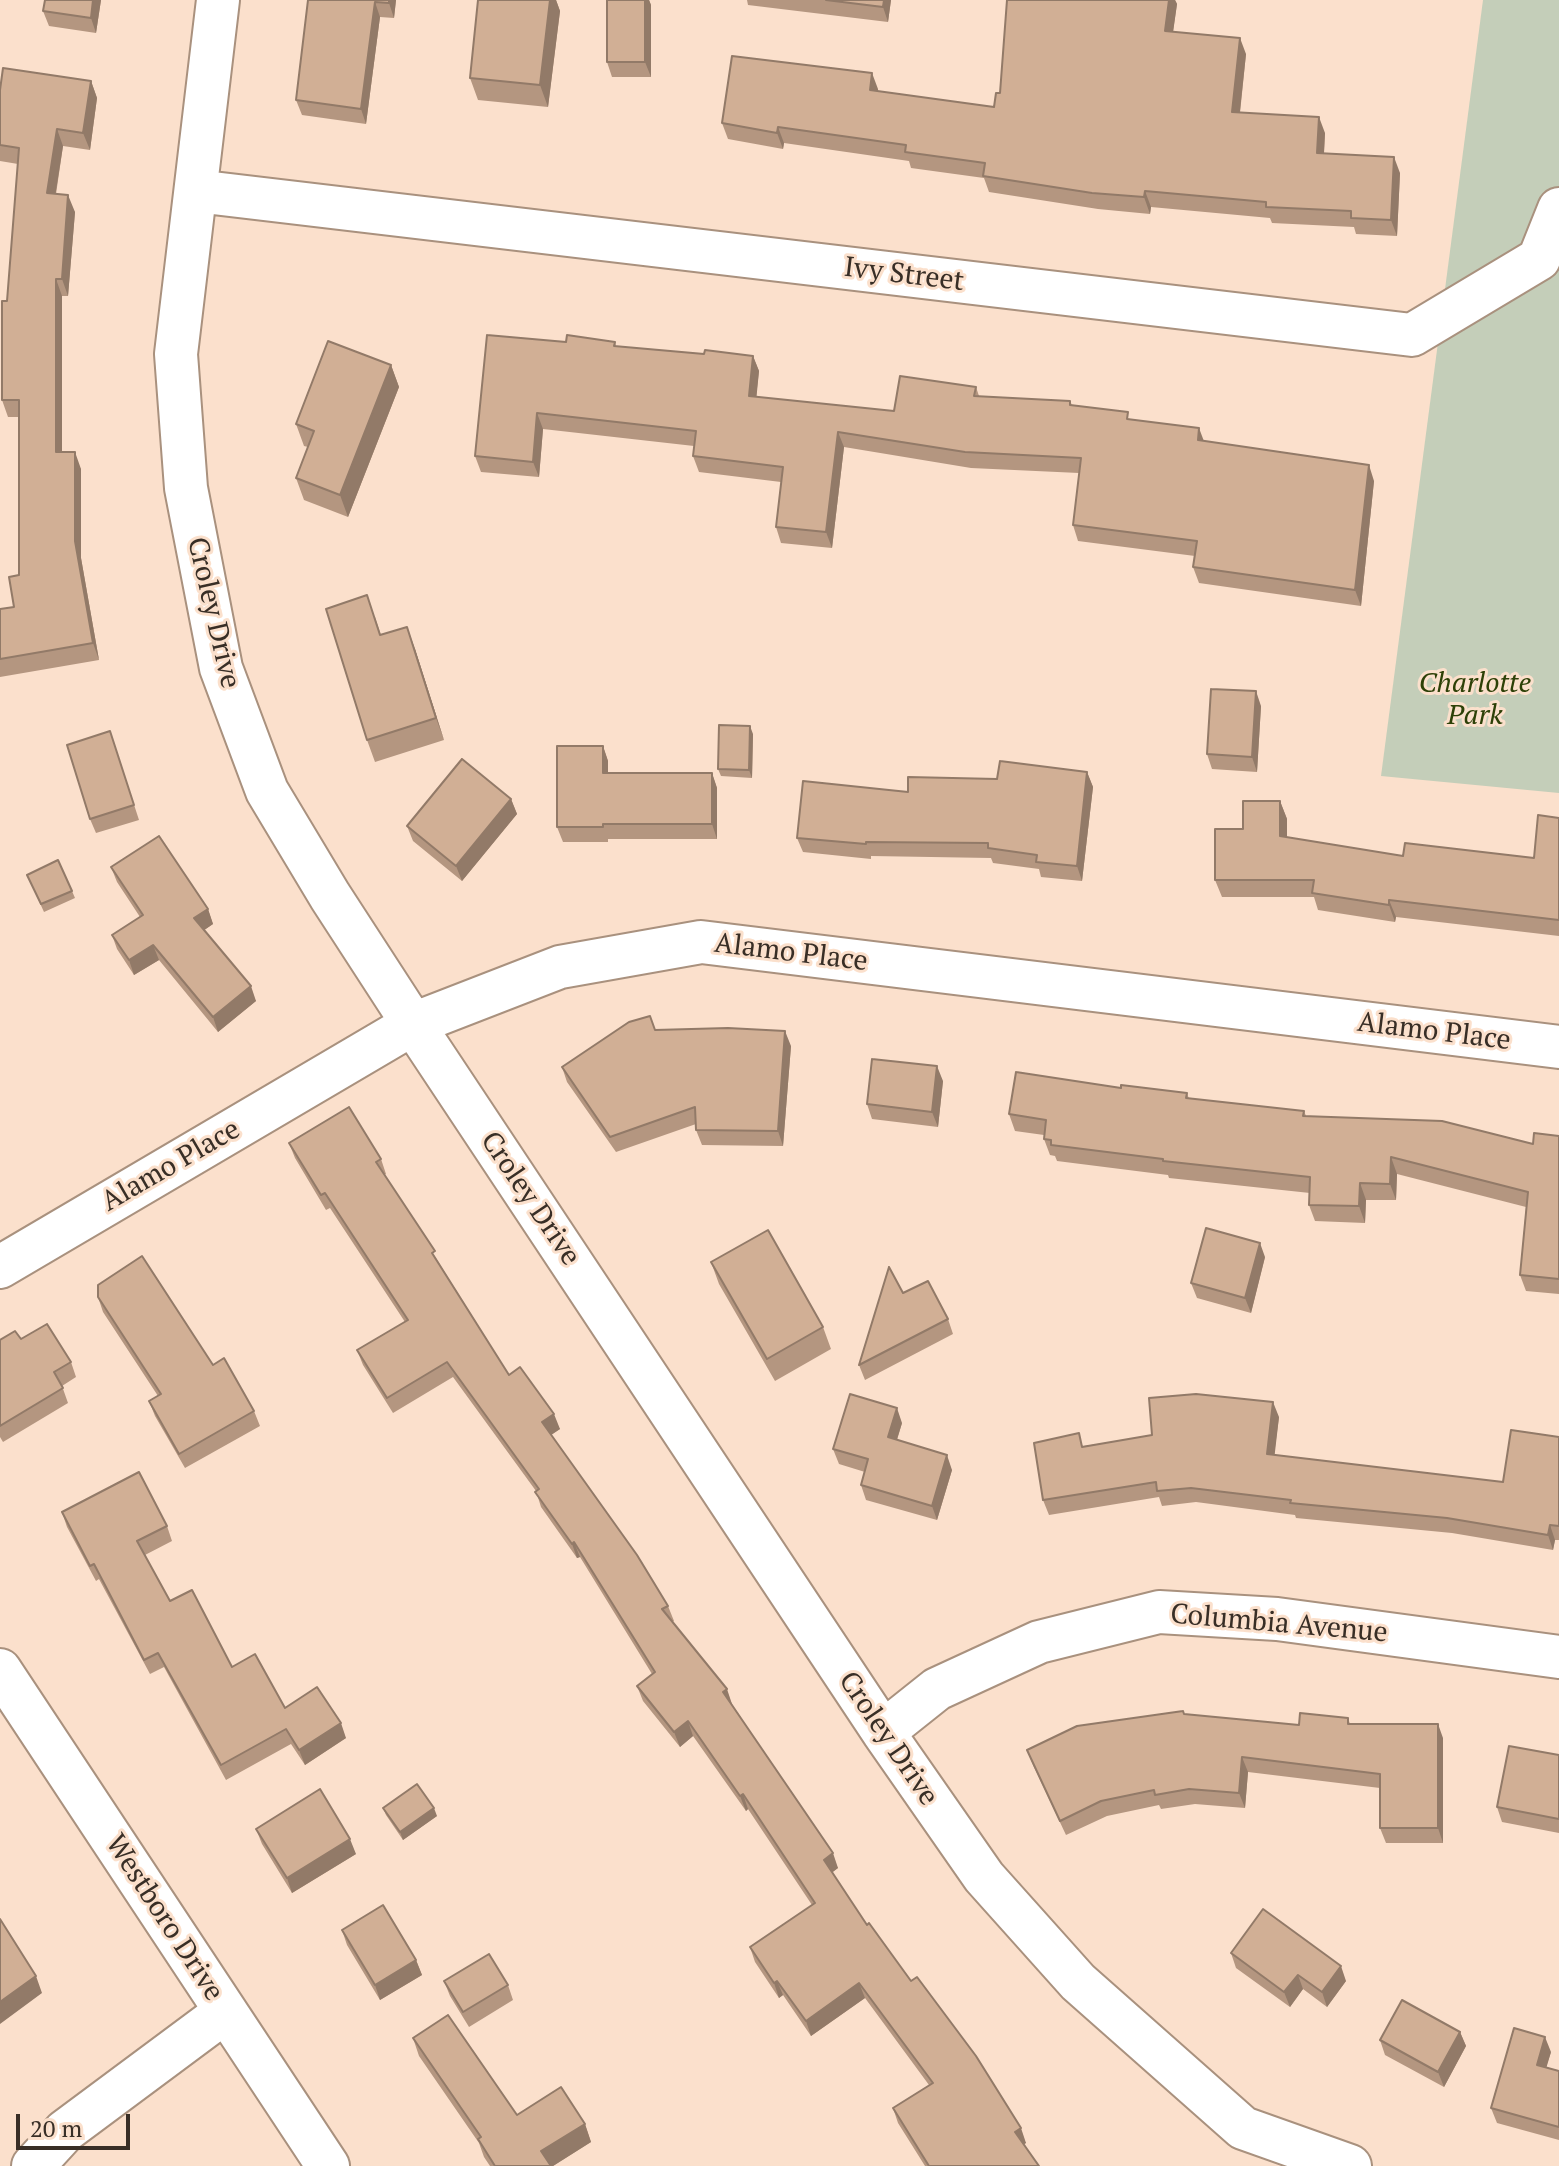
<!DOCTYPE html>
<html>
<head>
<meta charset="utf-8">
<style>
	body { margin:0 }
	#map { position:relative; width:1559px; height:2166px; overflow:hidden; background:#fbe0cc; font-family:"PT Serif",serif }
	canvas { display:block }
	.scale { position:absolute; left:16px; top:2114px; width:114px; height:36px; box-sizing:border-box; border:4px solid #382e26; border-top:0; padding-left:10px; font-size:24px; line-height:28px; white-space:nowrap; color:#382e26; -webkit-text-stroke:6px #fbe0cc; paint-order:stroke }
</style>
</head>
<body>
<div id="map">
<canvas width="1559" height="2166"></canvas>
<div class="scale">20 m</div>
</div>
<script>
const ctx = document.querySelector('canvas').getContext('2d');
ctx.lineJoin = 'round';
function fill(path, color) { ctx.fillStyle = color; ctx.fill(path, 'evenodd'); }
const shape = rows => new Path2D(rows.map(r => 'M' + r).join(''));
function trace(path, color, width, dash) { ctx.strokeStyle = color; ctx.lineWidth = width; ctx.lineCap = dash ? 'butt' : 'round'; ctx.setLineDash(dash || []); ctx.stroke(path); }
function label(font, color, halo, rows, align = 'center') {
  ctx.font = font + ' "PT Serif",serif'; ctx.lineWidth = 6; ctx.setLineDash([]); ctx.textBaseline = 'middle'; ctx.strokeStyle = halo; ctx.fillStyle = color; for (const [text, x, y, turn = 0] of rows) {
    ctx.save(); ctx.translate(x, y); ctx.rotate((+turn || 0) * Math.PI / 180); ctx.textAlign = isNaN(turn) ? turn : align; if (halo) ctx.strokeText(text, 0, 0); ctx.fillText(text, 0, 0); ctx.restore();
  }
}
fill(shape([
	[1483,0,1559,0,1559,793,1381,776]
]), '#c4ceb9');
const minor = shape([
	[218,0,176,354,186,488,221,668,267,791,330,896,413,1024,883,1732,984,1877,1078,1982,1243,2128,1350,2166],
	[196,191,1412,335,1539,259,1559,209],
	[0,1267,413,1024,560,967,701,942,1559,1047],
	[0,1670,328,2166],
	[883,1732,937,1689,1039,1642,1159,1612,1277,1619,1559,1657],
	[33,2166,65,2131,225,2012]
]);
trace(minor, '#a9917e', 46);
trace(minor, '#fff', 42);
fill(shape([
	[101,0,96,33,49,26,43,11],
	[308,0,396,0,394,18,380,17,366,124,302,115,296,100],
	[478,0,556,0,560,11,548,107,478,100,470,78],
	[607,0,649,0,651,5,651,77,612,77,607,62],
	[747,0,891,0,888,22,748,5],
	[1007,0,1175,0,1177,4,1173,31,1246,54,1240,113,1325,133,1324,154,1400,173,1397,236,1356,234,1354,227,1272,223,1270,218,1151,207,1150,214,1098,209,989,192,984,178,911,168,909,161,784,143,783,149,728,139,722,123,878,89,878,91,994,107,1000,93],
	[91,81,97,98,90,150,63,146,56,194,75,212,68,296,62,296,62,452,81,469,81,558,99,660,0,677,0,609,14,607,19,575,19,417,8,417,2,400,7,301,18,164,0,161,0,90],
	[566,342,615,342,616,346,704,354,753,356,759,371,756,397,894,411,976,387,979,396,1070,401,1072,405,1130,419,1204,441,1374,481,1361,606,1199,583,1193,567,1195,556,1078,541,1073,525,1079,473,971,468,844,447,832,548,781,543,776,527,781,482,699,472,693,456,694,446,543,429,539,477,481,472,475,456],
	[391,365,399,387,348,517,304,500,296,478,308,447,304,446,296,424],
	[375,617,381,635,415,649,444,740,375,762,367,740],
	[1261,706,1257,772,1212,769,1207,754],
	[110,731,139,820,96,833,90,819],
	[753,734,752,778,721,776,718,769],
	[603,746,608,761,608,773,712,773,717,788,717,839,608,839,608,842,563,842,557,827],
	[1087,772,1093,787,1082,881,1041,877,1039,869,993,863,991,858,871,856,871,859,803,852,797,838,908,792,997,779],
	[511,799,517,814,462,881,413,841,407,826],
	[1280,801,1287,819,1287,837,1403,856,1534,858,1559,818,1559,936,1396,917,1395,922,1318,910,1314,897,1222,897,1215,880],
	[111,867,208,909,213,924,204,930,256,1001,218,1032,159,960,134,975,117,949,112,935,140,917,117,882],
	[27,875,72,891,75,898,44,912],
	[656,1030,791,1046,783,1146,702,1145,696,1130,696,1124,616,1152,567,1082,562,1067],
	[943,1081,938,1127,872,1119,867,1104],
	[1121,1088,1187,1093,1189,1099,1304,1111,1306,1116,1533,1144,1559,1136,1559,1294,1526,1291,1520,1275,1526,1207,1397,1174,1396,1200,1366,1200,1365,1223,1315,1221,1309,1205,1310,1193,1169,1178,1168,1175,1057,1161,1055,1156,1050,1155,1044,1139,1044,1135,1015,1131,1009,1114],
	[289,1143,381,1159,386,1174,384,1175,509,1375,560,1429,551,1435,668,1606,674,1621,672,1622,732,1704,838,1868,832,1872,867,1925,1026,2143,1024,2144,1039,2166,925,2166,898,2123,893,2108,929,2085,865,1998,811,2036,783,1995,779,1998,755,1962,750,1947,812,1905,748,1809,746,1811,693,1736,680,1747,643,1701,637,1686,652,1674,580,1557,577,1558,541,1507,536,1491,453,1377,393,1413,363,1365,357,1350,405,1322,330,1208,326,1210,295,1158],
	[1265,1257,1251,1313,1197,1298,1191,1283],
	[711,1262,823,1327,831,1349,775,1381,719,1284],
	[903,1293,948,1319,953,1334,865,1380,859,1365],
	[98,1297,213,1365,254,1411,260,1426,185,1468,155,1416,149,1401,158,1396,103,1312],
	[21,1339,71,1362,76,1377,62,1386,68,1403,3,1442,0,1437,0,1340],
	[1279,1417,1274,1455,1503,1482,1559,1437,1559,1540,1555,1540,1553,1550,1452,1533,1296,1518,1295,1515,1196,1502,1162,1506,1159,1497,1049,1515,1043,1500,1084,1446],
	[902,1423,897,1440,952,1470,937,1520,866,1500,861,1485,865,1472,839,1464,833,1449],
	[62,1512,167,1526,172,1541,145,1555,170,1601,232,1667,285,1708,346,1738,305,1765,291,1744,226,1780,164,1667,150,1674,99,1579,96,1581,67,1527],
	[1185,1714,1299,1725,1348,1718,1350,1724,1443,1738,1443,1843,1386,1843,1380,1828,1380,1788,1248,1772,1245,1808,1195,1804,1161,1809,1159,1805,1107,1816,1066,1835,1033,1765,1027,1750],
	[1559,1755,1559,1833,1502,1822,1497,1807],
	[383,1808,437,1816,403,1840,386,1815],
	[256,1829,356,1854,292,1893,262,1844],
	[342,1930,416,1960,422,1975,380,2000,347,1945],
	[1231,1953,1346,1981,1327,2007,1303,1989,1290,2007,1236,1968],
	[444,1981,508,1985,513,2000,469,2027,450,1996],
	[1460,2032,1466,2046,1444,2087,1385,2055,1380,2040],
	[413,2038,517,2115,585,2124,591,2142,553,2166,490,2166,484,2157,479,2143,419,2056],
	[1551,2052,1546,2067,1559,2071,1559,2140,1497,2123,1491,2108]
]), '#b49680');
fill(shape([
	[93,0,101,0,96,33,91,18],
	[389,0,396,0,394,18,389,3],
	[550,0,556,0,560,11,548,107,540,85],
	[645,0,649,0,651,5,651,77,645,62],
	[884,0,891,0,888,22,883,7],
	[1169,0,1175,0,1177,4,1171,47,1165,31],
	[375,2,380,17,366,124,361,109],
	[1240,38,1246,54,1238,129,1232,112],
	[872,73,878,89,876,106,870,90],
	[91,81,97,98,90,150,83,133],
	[1319,117,1325,133,1323,169,1317,153],
	[778,127,784,143,783,149,777,133],
	[57,129,63,146,53,210,47,193],
	[1394,157,1400,173,1397,236,1391,220],
	[1145,191,1151,207,1150,214,1144,197],
	[68,195,75,212,68,296,62,279],
	[56,279,62,296,62,469,56,452],
	[753,356,759,371,755,412,749,396],
	[391,365,399,387,348,517,340,495],
	[537,413,543,429,539,477,533,462],
	[1199,428,1205,444,1198,440],
	[838,432,844,447,832,548,826,532],
	[75,452,81,469,81,558,99,660,93,643,75,541],
	[1369,465,1374,481,1361,606,1355,590],
	[407,627,415,649,444,740,436,718],
	[1256,691,1261,706,1257,772,1252,757],
	[750,726,753,734,752,778,749,770],
	[603,746,608,761,608,788,603,773],
	[1087,772,1093,787,1082,881,1077,866],
	[712,773,717,788,717,839,712,824],
	[511,799,517,814,462,881,456,866],
	[1280,801,1287,819,1287,854,1280,836],
	[1389,900,1396,917,1395,922,1389,905],
	[208,909,213,924,200,933,194,918],
	[153,945,159,960,134,975,129,960],
	[251,986,256,1001,218,1032,213,1017],
	[785,1031,791,1046,783,1146,778,1131],
	[937,1066,943,1081,938,1127,932,1112],
	[1391,1157,1397,1174,1396,1200,1390,1184],
	[1360,1183,1366,1200,1365,1223,1359,1206],
	[1260,1243,1265,1257,1251,1313,1245,1298],
	[1273,1402,1279,1417,1273,1469,1267,1454],
	[897,1408,902,1423,893,1452,888,1437],
	[554,1414,560,1429,548,1437,542,1422],
	[947,1455,952,1470,937,1520,932,1506],
	[1550,1525,1555,1540,1553,1550,1548,1535],
	[574,1542,580,1557,577,1558,572,1544],
	[727,1689,732,1704,729,1707,723,1692],
	[688,1721,693,1736,680,1747,674,1732],
	[341,1723,346,1738,305,1765,299,1750],
	[1438,1724,1443,1738,1443,1843,1438,1828],
	[1242,1757,1248,1772,1245,1808,1239,1793],
	[743,1794,748,1809,746,1811,740,1796],
	[434,1808,437,1816,403,1840,400,1832],
	[350,1839,356,1854,292,1893,287,1878],
	[833,1853,838,1868,829,1875,824,1860],
	[416,1960,422,1975,380,2000,375,1985],
	[1341,1966,1346,1981,1327,2007,1322,1992],
	[1298,1975,1303,1989,1290,2007,1284,1992],
	[36,1976,42,1993,0,2024,0,2002],
	[777,1981,783,1995,779,1998,774,1983],
	[859,1983,865,1998,811,2036,806,2021],
	[1460,2032,1466,2046,1444,2087,1438,2072],
	[1545,2037,1551,2052,1543,2079,1537,2065],
	[585,2124,591,2142,553,2166,547,2166,541,2151],
	[1021,2128,1026,2143,1021,2146,1015,2132]
]), '#927a68');
const building = shape([
	[45,0,93,0,91,18,43,11,45,0],
	[308,0,389,0,389,3,375,2,361,109,296,100,308,0],
	[478,0,550,0,540,85,470,78,478,0],
	[607,0,645,0,645,62,607,62,607,0],
	[826,0,884,0,883,7,826,0],
	[1007,0,1169,0,1165,31,1240,38,1232,112,1319,117,1317,153,1394,157,1391,220,1351,218,1351,211,1266,207,1266,202,1145,191,1144,197,1092,193,983,176,985,163,905,152,906,145,778,127,777,133,722,123,732,56,872,73,870,90,994,107,996,93,1000,93,1007,0],
	[3,68,91,81,83,133,57,129,47,193,68,195,62,279,56,279,56,452,75,452,75,541,93,643,0,659,0,609,14,607,9,577,19,575,19,400,2,400,2,301,7,301,19,148,0,145,0,90,3,68],
	[487,335,566,342,567,335,615,342,614,346,704,354,705,350,753,356,749,396,894,411,900,376,976,387,974,396,1070,401,1070,405,1128,412,1127,419,1199,428,1198,440,1369,465,1355,590,1193,567,1197,541,1073,525,1081,458,965,452,838,432,826,532,776,527,783,467,693,456,696,431,537,413,533,462,475,456,487,335],
	[328,341,391,365,340,495,296,478,314,431,296,424,328,341],
	[367,595,380,635,407,627,436,718,367,740,326,609,367,595],
	[1211,689,1256,691,1252,757,1207,754,1211,689],
	[719,725,750,726,749,770,718,769,719,725],
	[110,731,134,805,90,819,67,745,110,731],
	[557,746,603,746,603,773,712,773,712,824,603,824,603,827,557,827,557,746],
	[462,759,511,799,456,866,407,826,462,759],
	[1000,761,1087,772,1077,866,1036,862,1037,855,988,848,988,843,866,842,866,844,797,838,803,781,908,792,908,777,997,779,1000,761],
	[1243,801,1280,801,1280,836,1403,856,1405,843,1534,858,1538,815,1559,818,1559,920,1389,900,1389,905,1312,893,1314,880,1215,880,1215,829,1243,829,1243,801],
	[159,836,208,909,194,918,251,986,213,1017,153,945,129,960,112,935,143,915,111,867,159,836],
	[58,860,72,891,41,904,27,875,58,860],
	[650,1016,655,1030,728,1028,785,1031,778,1131,696,1130,695,1107,610,1137,562,1067,629,1022,650,1016],
	[872,1059,937,1066,932,1112,867,1104,872,1059],
	[1016,1072,1121,1088,1121,1085,1187,1093,1186,1098,1304,1111,1303,1116,1442,1121,1533,1144,1534,1133,1559,1136,1559,1279,1520,1275,1528,1192,1391,1157,1390,1184,1360,1183,1359,1206,1309,1205,1310,1177,1163,1161,1163,1159,1051,1145,1051,1140,1044,1139,1046,1120,1009,1114,1016,1072],
	[349,1107,381,1159,376,1162,435,1251,432,1253,509,1375,520,1367,554,1414,542,1422,637,1555,668,1606,662,1609,727,1689,723,1692,833,1853,824,1860,867,1925,869,1923,911,1981,917,1977,976,2056,1021,2128,1015,2132,1039,2166,929,2166,893,2108,933,2083,859,1983,806,2021,777,1981,774,1983,750,1947,815,1903,743,1794,740,1796,688,1721,674,1732,637,1686,655,1672,574,1542,572,1544,535,1492,539,1489,447,1362,387,1398,357,1350,408,1320,325,1193,321,1195,289,1143,349,1107],
	[1206,1228,1260,1243,1245,1298,1191,1283,1206,1228],
	[768,1230,823,1327,767,1359,711,1262,768,1230],
	[142,1256,213,1365,224,1358,254,1411,179,1454,149,1401,161,1394,98,1297,98,1285,142,1256],
	[889,1267,903,1293,928,1281,948,1319,859,1365,889,1267],
	[47,1324,71,1362,54,1372,63,1388,0,1426,0,1340,15,1331,21,1339,47,1324],
	[850,1394,897,1408,888,1437,947,1455,932,1506,861,1485,868,1459,833,1449,850,1394],
	[1196,1394,1273,1402,1267,1454,1503,1482,1511,1430,1559,1437,1559,1526,1550,1525,1548,1535,1447,1518,1290,1503,1291,1500,1191,1488,1157,1491,1156,1482,1043,1500,1034,1443,1079,1433,1082,1447,1152,1435,1149,1398,1196,1394],
	[139,1472,167,1526,137,1541,170,1601,192,1590,232,1667,255,1654,285,1708,317,1687,341,1723,299,1750,286,1729,221,1765,158,1653,144,1660,94,1564,90,1566,62,1512,139,1472],
	[1183,1711,1184,1714,1299,1725,1300,1713,1348,1718,1348,1724,1438,1724,1438,1828,1380,1828,1380,1774,1242,1757,1239,1793,1189,1789,1155,1795,1154,1790,1101,1801,1060,1821,1027,1750,1077,1726,1183,1711],
	[1509,1746,1559,1755,1559,1819,1497,1807,1509,1746],
	[417,1784,434,1808,400,1832,383,1808,417,1784],
	[320,1789,350,1839,287,1878,256,1829,320,1789],
	[383,1905,416,1960,375,1985,342,1930,383,1905],
	[1263,1909,1341,1966,1322,1992,1298,1975,1284,1992,1231,1953,1263,1909],
	[0,1919,36,1976,0,2002,0,1919],
	[489,1954,508,1985,463,2012,444,1981,489,1954],
	[1402,2000,1460,2032,1438,2072,1380,2040,1402,2000],
	[448,2015,517,2115,561,2087,585,2124,541,2151,551,2166,495,2166,478,2139,481,2137,413,2038,448,2015],
	[1514,2028,1545,2037,1537,2065,1559,2071,1559,2127,1491,2108,1514,2028]
]);
fill(building, '#d1af95');
trace(building, '#927a68', 2);
label('28px', '#382e26', '#fbe0cc', [
	["Ivy Street",904,275,7],
	["Croley Drive",213,613,77],
	["Alamo Place",791,953,7],
	["Alamo Place",1434,1032,7],
	["Alamo Place",171,1166,-30],
	["Croley Drive",530,1199,56],
	["Columbia Avenue",1279,1624,5],
	["Croley Drive",888,1739,56],
	["Westboro Drive",164,1918,57]
]);
label('italic 28px', '#2d4007', '#fbe0cc', [
	["Charlotte",1475,684],
	["Park",1475,716]
]);
</script>
</body>
</html>
